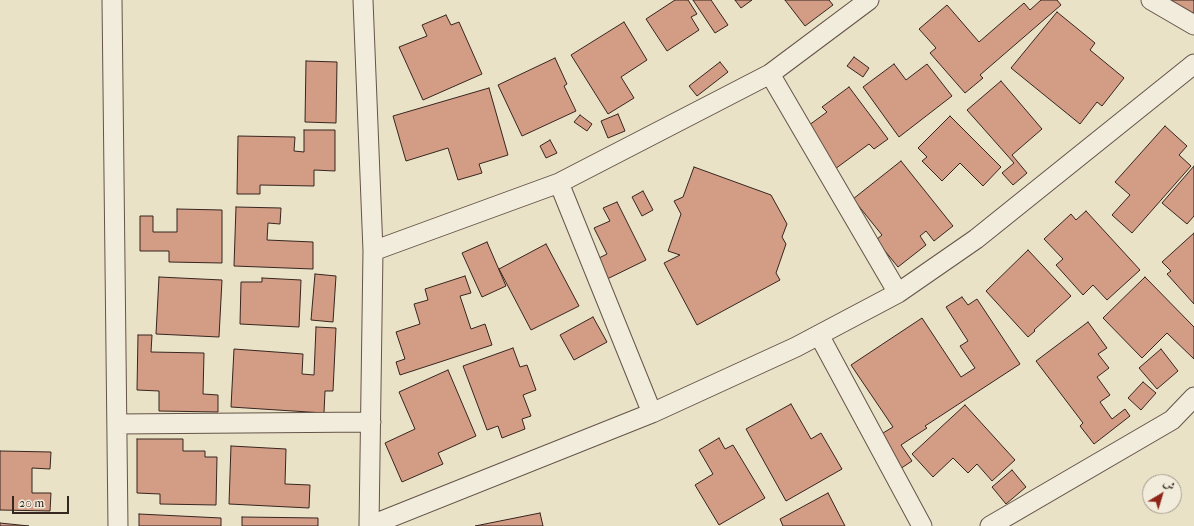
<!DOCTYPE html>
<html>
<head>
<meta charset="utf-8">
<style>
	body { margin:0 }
	#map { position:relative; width:1194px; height:526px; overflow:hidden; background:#eae2c7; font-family:"IM FELL French Canon",Amiri,serif }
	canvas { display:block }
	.north { position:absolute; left:1142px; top:474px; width:40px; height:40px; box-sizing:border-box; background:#f1ecdb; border:1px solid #a79c90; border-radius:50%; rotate:38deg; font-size:11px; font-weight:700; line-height:16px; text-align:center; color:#37251f }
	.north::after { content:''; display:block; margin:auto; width:14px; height:18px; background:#8f2418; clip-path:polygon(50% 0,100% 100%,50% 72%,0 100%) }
	.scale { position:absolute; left:12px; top:496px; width:57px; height:18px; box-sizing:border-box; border:2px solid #37251f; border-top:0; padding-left:5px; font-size:12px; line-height:14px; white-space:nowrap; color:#37251f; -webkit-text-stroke:3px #f1ecdb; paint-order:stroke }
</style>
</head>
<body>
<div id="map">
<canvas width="1194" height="526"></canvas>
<div class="north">ش</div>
<div class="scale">20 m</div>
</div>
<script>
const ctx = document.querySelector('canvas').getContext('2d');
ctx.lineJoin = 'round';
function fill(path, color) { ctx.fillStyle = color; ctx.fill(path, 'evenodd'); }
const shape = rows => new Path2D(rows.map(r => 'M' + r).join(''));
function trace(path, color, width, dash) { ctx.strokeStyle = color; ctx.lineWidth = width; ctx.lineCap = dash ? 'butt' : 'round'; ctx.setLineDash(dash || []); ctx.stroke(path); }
const building = shape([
	[675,0,688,0,697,14,691,17,699,30,667,51,646,19,675,0],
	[693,0,711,0,728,25,715,33,693,0],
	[735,0,752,0,741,8,735,0],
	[785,0,829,0,833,5,805,26,785,0],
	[1041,0,1057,0,1061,5,980,75,983,78,965,93,930,53,936,48,919,29,947,5,979,42,1024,3,1030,10,1041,0],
	[1167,0,1194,0,1194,18,1167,0],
	[1057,12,1095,43,1090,50,1124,78,1102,106,1097,102,1080,124,1011,68,1057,12],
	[446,15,451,25,459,22,482,74,423,100,399,47,427,36,422,25,446,15],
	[624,22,647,60,621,77,634,98,608,114,571,55,624,22],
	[854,57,869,68,863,77,847,66,854,57],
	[555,58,567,84,564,86,576,111,522,136,498,85,555,58],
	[306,61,337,62,336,123,305,122,306,61],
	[720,62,728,72,697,96,689,86,720,62],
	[894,64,906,80,927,64,952,96,899,137,863,87,894,64],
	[1001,81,1042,129,1012,155,1027,173,1013,185,1002,173,1014,163,967,110,1001,81],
	[849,87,888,139,874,149,869,144,835,169,805,128,827,112,822,107,849,87],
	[489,88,508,155,479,164,482,173,458,180,448,148,406,161,393,116,489,88],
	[618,114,625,131,608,138,601,121,618,114],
	[580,115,592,124,587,131,574,122,580,115],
	[950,116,1001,167,983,186,960,163,942,181,922,161,927,157,918,148,950,116],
	[1165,126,1187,146,1179,155,1191,166,1132,233,1112,215,1130,195,1115,182,1165,126],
	[304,130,335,130,335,171,314,170,314,186,260,185,260,194,237,194,238,136,295,137,294,151,304,152,304,130],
	[550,140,557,153,546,158,540,146,550,140],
	[901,161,953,226,934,241,926,231,920,236,926,245,898,267,876,240,882,235,853,199,901,161],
	[1194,166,1194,216,1187,224,1162,203,1194,166],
	[694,167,771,195,787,224,782,237,786,244,776,273,780,280,697,325,664,263,680,255,668,251,681,214,674,201,683,197,694,167],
	[643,191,653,210,642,216,632,197,643,191],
	[617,202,646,260,605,280,595,260,607,254,594,228,610,221,603,208,617,202],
	[236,207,281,208,280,224,268,223,267,240,313,242,313,269,234,266,236,207],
	[177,209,222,210,222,263,169,262,169,251,140,251,140,216,153,216,153,232,177,232,177,209],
	[1086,211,1140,270,1107,300,1093,285,1083,295,1056,265,1063,259,1044,239,1071,214,1076,220,1086,211],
	[1194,233,1194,304,1167,274,1171,271,1162,262,1194,233],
	[487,242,506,286,482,297,462,253,487,242],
	[546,244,579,306,531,330,499,269,546,244],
	[1028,250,1071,296,1034,330,1035,331,1028,337,986,291,1028,250],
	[315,274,336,276,333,322,311,320,315,274],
	[465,276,471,293,460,296,471,329,485,324,492,345,400,375,396,362,405,359,396,332,420,324,414,304,428,300,425,289,465,276],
	[159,277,222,280,219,337,156,334,159,277],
	[1145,277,1194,327,1194,359,1167,333,1142,358,1103,318,1145,277],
	[262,278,301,280,299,327,240,324,241,282,262,282,262,278],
	[962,297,968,305,977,299,1020,364,925,426,927,428,901,445,912,461,900,469,878,436,893,427,851,365,922,318,961,377,975,368,960,346,968,341,946,307,962,297],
	[593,317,607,342,574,360,560,335,593,317],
	[1088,322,1107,348,1098,354,1109,368,1097,377,1110,395,1100,402,1112,419,1125,409,1130,416,1094,444,1080,426,1083,423,1036,361,1088,322],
	[316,327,336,328,333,391,325,391,324,413,231,407,234,349,303,354,302,374,314,375,316,327],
	[138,335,152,335,151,352,204,353,203,394,218,395,218,412,159,411,159,391,137,390,138,335],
	[513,348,520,367,527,365,536,390,523,395,531,416,522,419,525,429,502,438,498,426,487,430,463,366,513,348],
	[1161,349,1178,371,1157,389,1139,368,1161,349],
	[448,370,476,436,438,453,443,464,402,482,385,443,415,429,399,392,448,370],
	[1143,382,1156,393,1141,410,1128,398,1143,382],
	[791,404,811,439,821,433,842,469,786,501,746,429,791,404],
	[965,405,1015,460,992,481,977,464,968,473,953,458,933,477,912,454,965,405],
	[719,438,725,449,733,445,765,498,719,525,695,485,713,474,699,450,719,438],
	[137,439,183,439,183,451,205,451,205,457,217,457,216,505,160,504,160,494,137,493,137,439],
	[231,446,286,449,285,484,310,485,309,508,229,504,231,446],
	[0,451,51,452,50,469,32,468,32,493,51,493,50,511,0,510,0,451],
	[1012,470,1026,487,1006,504,992,487,1012,470],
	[828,493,845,526,783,526,780,519,828,493],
	[540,513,543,526,475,526,540,513],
	[139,514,221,518,221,526,139,526,139,514],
	[242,517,318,518,318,526,242,526,242,517],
	[0,523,29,526,0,526,0,523]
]);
fill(building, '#d29c85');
trace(building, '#37251f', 1);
const street = shape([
	[112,0,118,526],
	[363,0,373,251,369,526],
	[1151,0,1194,25],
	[770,74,898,293],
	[559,183,652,413],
	[373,251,559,183,770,74,869,0],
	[819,335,922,526],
	[117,424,371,422],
	[369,526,652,413,796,347,898,293,976,239,1194,64],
	[990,526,1172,420,1194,397]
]);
trace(street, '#645449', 21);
trace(street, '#f1ecdb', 19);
</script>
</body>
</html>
